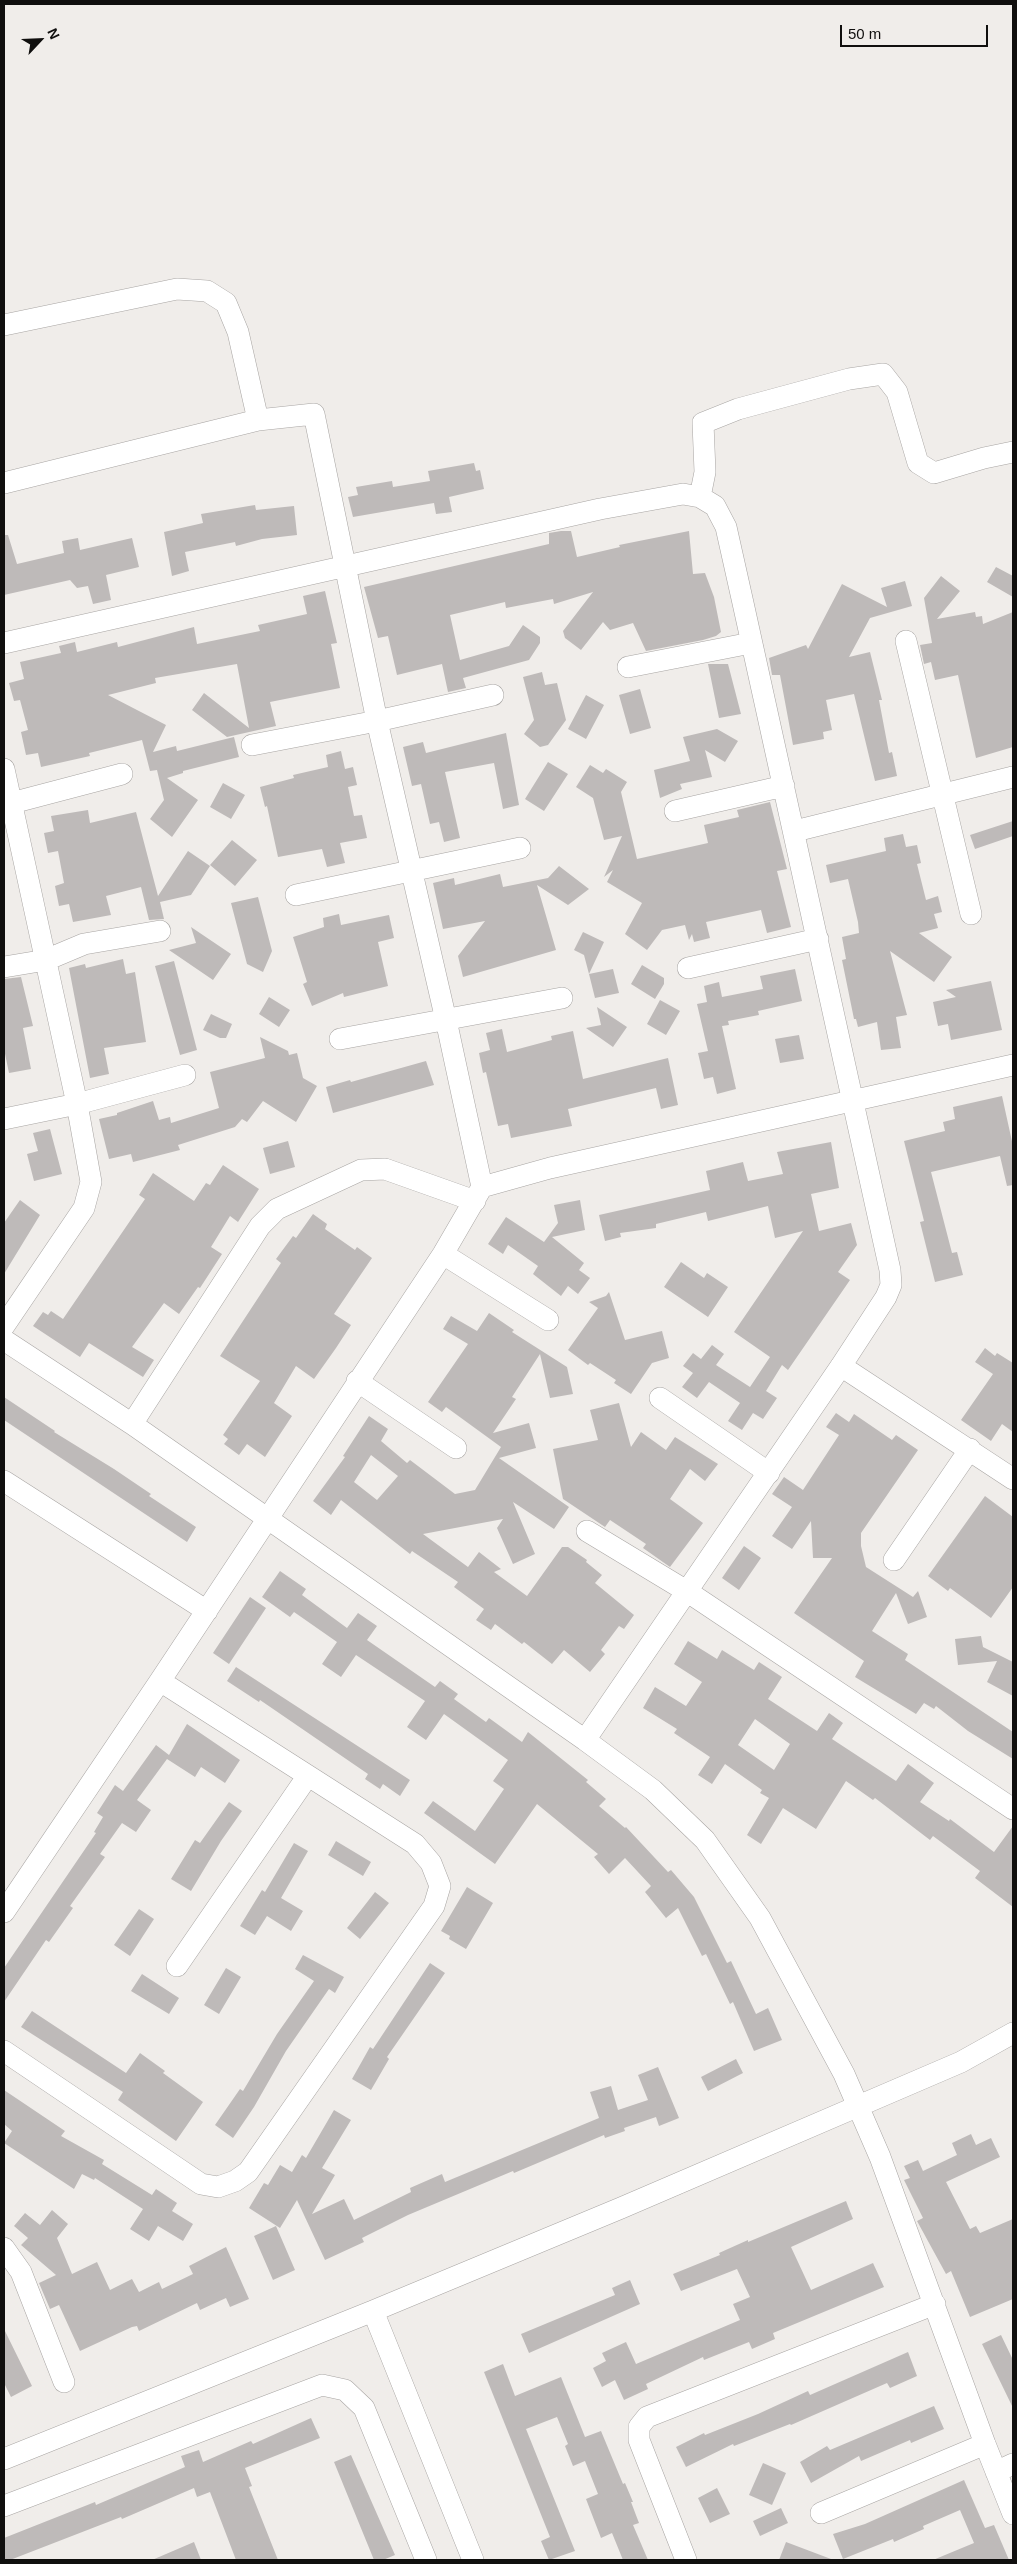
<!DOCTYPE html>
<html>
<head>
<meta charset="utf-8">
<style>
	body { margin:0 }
	#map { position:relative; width:1017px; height:2564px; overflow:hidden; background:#f0edea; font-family:Arial,sans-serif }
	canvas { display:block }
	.frame { position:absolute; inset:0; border:5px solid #100f0e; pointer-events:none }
	.north { position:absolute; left:15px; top:15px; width:50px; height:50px; -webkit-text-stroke:4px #f0edea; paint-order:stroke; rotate:65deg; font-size:14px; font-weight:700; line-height:20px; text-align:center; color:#100f0e }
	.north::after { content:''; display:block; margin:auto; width:18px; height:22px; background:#100f0e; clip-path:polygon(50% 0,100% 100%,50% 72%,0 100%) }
	.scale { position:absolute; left:840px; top:25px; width:148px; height:22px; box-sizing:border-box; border:2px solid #100f0e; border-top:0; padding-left:6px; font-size:15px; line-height:18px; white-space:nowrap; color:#100f0e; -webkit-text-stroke:4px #f0edea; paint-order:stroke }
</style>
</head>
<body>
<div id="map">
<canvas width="1017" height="2564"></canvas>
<div class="frame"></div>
<div class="north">N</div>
<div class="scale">50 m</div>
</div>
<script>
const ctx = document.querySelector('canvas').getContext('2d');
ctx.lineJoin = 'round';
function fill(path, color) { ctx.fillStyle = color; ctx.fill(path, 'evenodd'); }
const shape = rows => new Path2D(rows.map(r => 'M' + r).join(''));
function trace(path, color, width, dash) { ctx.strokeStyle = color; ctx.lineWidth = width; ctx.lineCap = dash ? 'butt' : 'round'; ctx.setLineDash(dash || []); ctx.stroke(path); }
fill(shape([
	[474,463,476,471,480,470,484,489,449,497,452,512,436,514,434,503,353,517,348,497,358,495,356,487,392,481,393,487,430,481,428,471],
	[255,505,256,510,294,506,297,535,262,539,236,546,235,542,185,552,189,571,172,576,164,532,203,523,201,514],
	[561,531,571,531,577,557,620,547,619,545,689,531,693,574,705,573,714,597,721,632,716,636,703,640,646,651,633,623,610,630,603,622,581,650,565,638,563,631,593,592,554,604,553,599,506,608,505,602,450,615,460,660,509,646,523,625,540,637,540,643,529,660,463,678,466,688,448,692,442,664,397,675,388,636,378,638,364,587,549,544,549,533],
	[4,535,8,535,17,564,64,553,62,541,78,538,80,550,132,538,139,567,106,575,111,600,93,604,88,586,77,588,70,580,4,595],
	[996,567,1013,576,1013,597,987,582],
	[941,576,960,591,937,619,975,612,976,617,982,616,983,624,1013,612,1013,747,976,758,958,675,935,680,931,662,924,664,920,645,932,643,924,598],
	[905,581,912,606,870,618,849,657,870,652,882,700,879,700,889,753,892,752,897,776,875,781,854,694,826,700,832,730,823,732,824,739,793,745,780,675,772,675,769,658,806,645,808,649,842,584,887,607,881,588],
	[325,591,337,643,331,644,340,688,270,702,276,726,227,737,192,710,204,693,249,728,237,664,155,678,156,683,108,695,166,725,153,752,176,746,177,751,234,737,239,757,183,771,183,773,167,778,198,800,172,837,150,819,164,800,157,770,150,771,142,740,89,753,90,756,41,767,38,753,26,755,21,732,28,730,20,700,14,701,9,683,24,679,20,662,61,653,59,646,75,642,77,652,117,642,118,647,194,627,197,644,260,631,258,625,307,614,303,596],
	[708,664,728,664,741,714,719,718],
	[542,672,545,685,557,683,566,720,548,745,540,747,524,734,534,720,523,677],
	[640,689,651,728,630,734,619,695],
	[586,695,604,705,586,739,568,729],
	[717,729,738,741,725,762,705,750,712,777,680,784,682,789,660,798,654,770,690,761,683,737],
	[506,733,519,805,503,809,494,763,445,772,460,838,444,842,439,822,430,824,421,784,412,786,403,747,423,742,426,753],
	[341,751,345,769,353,767,357,785,348,787,354,816,362,815,367,838,340,843,345,863,327,867,322,849,278,857,267,806,265,807,260,787,294,778,293,775,328,767,326,755],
	[548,762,568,774,544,811,525,799],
	[590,765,603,773,606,769,627,782,621,792,637,859,708,843,704,825,739,817,737,810,770,802,787,869,777,871,791,927,767,933,761,910,706,922,710,938,694,942,692,934,689,940,685,925,662,930,647,950,625,934,642,903,607,882,613,870,604,877,622,836,604,840,593,798,576,787],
	[223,783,245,795,231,819,210,807],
	[88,810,90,823,136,812,158,896,188,851,210,866,191,895,160,902,164,919,149,920,141,887,106,896,111,915,73,922,69,904,59,906,55,886,64,883,58,851,48,853,44,833,54,831,51,816],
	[1013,821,1013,836,975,849,970,835],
	[903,834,906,847,917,845,921,863,917,864,926,900,938,896,942,912,934,914,938,928,919,933,952,957,934,982,890,951,907,1015,896,1017,901,1048,881,1050,877,1022,858,1027,856,1019,854,1019,842,960,846,959,842,937,859,933,858,922,848,879,830,883,826,865,886,851,884,838],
	[232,840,257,860,235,886,210,865],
	[559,866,589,889,568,905,537,885,556,950,463,977,458,956,485,921,443,929,433,883,454,878,455,885,500,874,503,887,548,878],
	[258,897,272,951,263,972,247,964,231,903],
	[339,914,341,925,389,915,394,938,378,942,388,986,344,997,343,993,312,1006,303,984,307,982,293,937,324,927,323,918],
	[191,927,231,954,213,980,169,950,196,943],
	[583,932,604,942,589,974,584,955,574,950],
	[123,959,126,974,135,972,146,1042,104,1048,109,1074,90,1078,69,968,85,964,86,968],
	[174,961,197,1050,180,1055,155,966],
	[642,965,664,978,664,984,655,999,631,984],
	[613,969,619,993,595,998,589,974],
	[795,969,802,1001,758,1011,759,1015,728,1021,729,1025,722,1026,736,1089,717,1094,713,1077,704,1079,698,1053,708,1051,697,1004,707,1002,704,986,719,982,722,997,763,989,760,976],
	[21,977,33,1026,23,1028,31,1069,9,1073,4,1049,4,979],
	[991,981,1002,1030,951,1040,948,1024,938,1026,933,1002,956,997,946,990],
	[269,997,290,1010,279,1027,259,1014],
	[660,1000,680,1011,666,1035,647,1024],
	[597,1007,627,1027,613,1047,586,1028,601,1025],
	[211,1014,232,1024,226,1038,220,1038,203,1030],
	[502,1029,507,1052,552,1040,551,1036,573,1031,583,1079,668,1058,678,1105,661,1109,656,1088,568,1109,572,1126,511,1138,508,1124,498,1126,486,1072,483,1073,479,1053,490,1050,486,1033],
	[799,1035,804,1059,780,1063,775,1039],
	[260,1037,288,1051,289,1055,297,1053,303,1078,317,1086,296,1122,263,1101,247,1122,242,1119,235,1127,178,1145,180,1150,133,1162,131,1154,109,1159,99,1119,117,1115,117,1113,153,1101,159,1120,170,1117,171,1123,219,1108,210,1072,265,1058],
	[426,1061,434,1085,333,1113,326,1087,350,1080,351,1082],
	[1002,1096,1013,1146,1013,1185,1007,1186,1000,1156,931,1172,952,1253,957,1252,963,1275,935,1282,920,1222,924,1221,904,1141,945,1131,943,1122,955,1119,953,1107],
	[50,1129,62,1174,34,1181,27,1154,38,1151,33,1133],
	[288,1141,295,1167,270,1174,263,1148],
	[831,1142,839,1188,811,1194,819,1231,851,1223,857,1245,838,1272,850,1280,788,1370,782,1365,766,1391,777,1398,763,1419,753,1413,742,1430,728,1421,740,1403,709,1382,697,1398,682,1387,693,1373,683,1366,693,1353,701,1359,712,1345,724,1354,716,1365,750,1387,770,1357,734,1332,803,1231,775,1238,768,1206,708,1221,706,1212,656,1224,656,1228,620,1233,621,1237,605,1241,599,1215,710,1190,706,1171,743,1162,748,1181,783,1174,777,1152],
	[223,1165,259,1189,238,1222,230,1216,211,1247,222,1254,200,1288,198,1287,179,1314,164,1303,132,1347,154,1360,143,1377,89,1343,80,1357,33,1326,43,1312,48,1315,51,1311,63,1319,145,1199,139,1195,153,1173,194,1201,206,1183,210,1185],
	[20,1200,40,1215,4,1274,4,1223],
	[580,1200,585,1230,552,1237,584,1263,579,1270,590,1278,578,1294,568,1286,561,1296,533,1274,538,1266,508,1245,503,1254,488,1244,506,1217,544,1242,558,1223,554,1205],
	[313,1214,327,1224,325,1229,355,1250,357,1247,372,1258,334,1314,351,1325,336,1348,314,1379,296,1366,274,1403,292,1416,265,1457,247,1444,239,1455,224,1444,228,1439,223,1435,260,1381,220,1356,281,1263,276,1259,293,1236,296,1238],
	[681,1262,704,1278,707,1273,728,1287,708,1317,664,1287],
	[609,1292,625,1340,662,1331,669,1358,652,1363,631,1394,614,1383,616,1380,590,1363,588,1365,568,1350,598,1308,589,1302,606,1296],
	[489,1313,514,1330,512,1332,567,1367,573,1394,550,1398,540,1354,512,1397,516,1399,493,1433,529,1423,536,1448,499,1458,569,1507,554,1529,513,1502,535,1554,513,1564,497,1528,503,1519,423,1534,468,1567,479,1552,501,1569,494,1572,527,1596,562,1547,568,1547,587,1560,586,1562,602,1575,595,1583,634,1615,624,1629,619,1626,601,1650,605,1654,590,1672,564,1650,552,1664,524,1642,522,1644,495,1624,491,1630,476,1620,484,1609,454,1587,458,1582,412,1551,410,1554,341,1500,331,1515,313,1501,345,1457,343,1456,369,1416,388,1429,381,1441,407,1463,410,1460,455,1494,475,1490,501,1447,446,1407,442,1412,428,1402,468,1344,443,1329,451,1316,477,1331],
	[371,1455,398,1476,377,1500,354,1482],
	[985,1348,995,1356,997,1353,1013,1363,1013,1432,1002,1424,991,1441,961,1420,993,1374,975,1362],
	[4,1397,55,1431,54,1432,114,1469,151,1494,149,1496,196,1527,187,1542,4,1420],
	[619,1403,631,1447,641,1432,666,1450,675,1437,718,1464,705,1481,690,1469,670,1499,703,1523,670,1567,643,1548,646,1544,610,1520,605,1527,563,1499,553,1449,598,1440,590,1410],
	[836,1413,849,1422,854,1414,892,1440,896,1435,918,1450,861,1533,861,1546,866,1567,913,1597,918,1591,927,1617,908,1624,896,1593,872,1631,908,1654,905,1660,1013,1732,1013,1759,968,1731,936,1706,934,1709,924,1703,916,1714,855,1677,864,1661,794,1613,832,1558,813,1558,811,1521,792,1549,772,1536,792,1507,772,1494,784,1477,803,1490,839,1435,826,1427],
	[985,1496,1013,1517,1013,1587,991,1618,950,1588,948,1591,928,1576],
	[744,1546,761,1558,739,1590,722,1578],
	[280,1571,306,1589,302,1595,347,1628,358,1613,377,1626,367,1640,435,1687,440,1681,458,1694,454,1699,486,1722,489,1718,522,1742,528,1732,588,1780,586,1782,606,1799,599,1806,625,1828,626,1827,668,1872,671,1870,694,1897,727,1963,731,1961,756,2014,768,2008,782,2040,754,2051,733,2002,730,2004,706,1954,702,1956,678,1908,666,1918,645,1892,651,1886,625,1858,609,1874,594,1857,598,1854,537,1804,495,1864,424,1813,433,1801,475,1831,504,1789,493,1781,508,1760,444,1714,426,1740,407,1727,425,1701,356,1655,341,1677,322,1664,337,1642,294,1612,290,1617,262,1597],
	[250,1597,266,1608,229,1664,213,1653],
	[981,1636,983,1647,1013,1662,1013,1696,987,1682,997,1661,958,1665,955,1639],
	[688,1641,717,1659,722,1650,754,1670,759,1662,782,1677,768,1699,817,1731,829,1713,843,1723,832,1739,896,1781,908,1764,934,1783,920,1802,949,1821,950,1819,994,1852,1013,1826,1013,1907,975,1878,980,1871,933,1836,930,1840,875,1798,873,1800,846,1781,816,1829,783,1808,761,1844,747,1835,769,1798,760,1793,762,1790,725,1764,712,1784,698,1775,710,1757,674,1733,677,1729,643,1708,655,1687,686,1706,702,1682,674,1664],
	[755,1719,790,1744,774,1770,738,1745],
	[236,1667,410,1780,400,1796,383,1784,380,1789,365,1779,368,1774,260,1700,259,1702,227,1681],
	[187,1724,240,1760,225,1783,201,1767,195,1777,167,1759,137,1800,151,1810,136,1832,122,1823,100,1854,105,1857,70,1906,73,1908,49,1942,46,1940,4,2002,4,1968,96,1833,94,1832,103,1817,97,1813,115,1785,123,1791,156,1745,169,1755],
	[229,1802,242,1811,221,1841,191,1891,171,1879,195,1840,200,1843],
	[336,1841,371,1862,363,1876,328,1855],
	[294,1843,308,1851,281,1898,303,1911,291,1931,267,1916,255,1935,240,1926,262,1890,265,1892],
	[467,1887,493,1903,466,1949,449,1939,450,1936,441,1931],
	[375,1892,389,1903,360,1939,347,1928],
	[139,1909,154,1919,130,1956,114,1945],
	[303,1955,344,1977,335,1993,329,1989,286,2051,254,2107,233,2138,215,2125,240,2089,243,2091,277,2034,314,1981,295,1969],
	[430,1963,445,1973,387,2057,389,2059,371,2090,352,2079,370,2047,373,2049],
	[226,1968,241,1977,219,2014,204,2005],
	[142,1974,179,1998,169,2014,131,1991],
	[32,2011,126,2073,140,2053,165,2071,163,2073,203,2102,176,2141,118,2100,123,2092,21,2027],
	[736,2059,743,2073,708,2091,701,2077],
	[658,2067,679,2118,659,2126,656,2117,624,2128,625,2131,605,2138,604,2135,514,2173,513,2171,408,2215,362,2238,364,2242,325,2260,297,2200,280,2228,249,2208,264,2183,268,2185,280,2165,292,2172,302,2155,306,2158,334,2110,351,2120,322,2168,335,2175,312,2214,344,2199,354,2220,411,2192,410,2188,442,2174,445,2182,599,2118,590,2092,611,2086,618,2110,648,2100,638,2075],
	[4,2090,65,2131,61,2136,104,2160,102,2164,152,2195,156,2189,177,2203,172,2211,193,2224,183,2241,158,2226,149,2241,130,2229,143,2209,95,2178,94,2180,82,2174,74,2189,4,2143,12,2131,4,2124],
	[971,2134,976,2145,991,2138,1000,2157,946,2182,970,2229,976,2226,980,2233,1013,2219,1013,2299,970,2317,951,2271,946,2274,917,2221,923,2218,904,2180,910,2178,904,2166,918,2160,923,2171,957,2155,952,2143],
	[846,2201,853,2219,791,2247,811,2290,873,2263,884,2287,773,2333,775,2339,752,2349,749,2342,704,2360,703,2357,646,2384,648,2389,624,2400,615,2380,602,2387,593,2368,606,2361,602,2353,626,2342,636,2364,740,2320,733,2304,750,2297,737,2269,681,2291,673,2274,720,2255,719,2253,748,2240,748,2242],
	[52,2210,68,2224,57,2238,72,2274,97,2262,110,2290,132,2279,139,2292,159,2282,162,2289,193,2274,189,2266,226,2247,249,2299,230,2307,226,2298,200,2310,197,2303,139,2331,137,2326,132,2327,80,2351,59,2305,50,2309,39,2283,56,2275,21,2245,28,2238,14,2226,25,2213,40,2225],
	[276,2226,295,2270,273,2280,254,2236],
	[630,2280,640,2304,529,2353,521,2334,615,2295,612,2288],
	[4,2329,32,2386,11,2397,4,2383],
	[1001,2335,1013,2360,1013,2408,982,2344],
	[908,2352,917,2376,890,2388,887,2383,791,2425,790,2424,734,2446,733,2444,686,2467,676,2447,704,2433,705,2435,758,2414,808,2391,810,2395],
	[503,2364,515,2396,561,2377,585,2437,601,2431,623,2484,625,2483,633,2502,631,2502,639,2523,633,2525,648,2560,623,2560,612,2533,601,2538,586,2499,598,2494,585,2461,573,2466,565,2446,568,2444,557,2417,526,2429,575,2551,549,2560,541,2541,550,2537,484,2372],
	[934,2406,944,2429,911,2443,910,2440,861,2461,859,2456,811,2483,800,2462,827,2446,830,2450],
	[311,2418,320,2438,245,2468,252,2486,249,2487,278,2560,236,2560,210,2492,197,2497,194,2488,122,2519,121,2517,10,2560,4,2560,4,2538,95,2502,96,2505,185,2467,181,2456,199,2450,203,2462,251,2441,253,2444],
	[351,2455,395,2555,383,2560,374,2560,334,2462],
	[763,2463,786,2473,772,2505,749,2495],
	[964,2480,985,2528,994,2525,1009,2560,933,2560,974,2543,960,2510,923,2526,924,2529,894,2542,893,2539,843,2559,833,2534,865,2524],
	[717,2488,730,2514,710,2523,698,2498],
	[781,2508,788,2523,760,2536,753,2521],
	[194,2542,201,2560,152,2560],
	[786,2542,831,2559,831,2560,779,2560]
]), '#bebab9');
const minor = shape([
	[4,325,177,289,207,291,226,303,238,332,258,420,4,483],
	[258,420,314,414,377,721,446,1020,482,1187],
	[700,497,705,472,703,423,738,409,849,379,883,374,897,392,918,463,934,473,984,458,1013,452],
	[906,641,971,914],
	[4,643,600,509,683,494,700,497,715,506,726,527,743,603,890,1270,891,1285,886,1297,841,1366,585,1740],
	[628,667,751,643],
	[252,745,377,721,493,695],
	[4,769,77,1104,91,1182,84,1208,4,1326],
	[4,805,122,774],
	[675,811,784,786],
	[795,831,1013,777],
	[296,895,520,848],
	[4,967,46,960,84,944,160,931],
	[688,968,818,939],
	[340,1039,562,998],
	[4,1119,77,1104,185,1075],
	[443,1254,548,1320],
	[4,1340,132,1424,585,1740,653,1790,705,1840,760,1918,844,2074,880,2157,985,2444,1013,2514],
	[841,1366,1013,1479],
	[357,1381,456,1448],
	[660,1398,769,1473],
	[132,1424,260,1226,277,1209,361,1170,385,1169,475,1201],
	[4,1481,207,1611],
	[587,1531,688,1592,1013,1809],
	[894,1560,970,1449],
	[4,1912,160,1681,443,1254,482,1187,550,1168,1013,1065],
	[177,1966,307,1777],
	[4,2051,201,2184,218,2187,235,2181,248,2172,434,1906,440,1886,431,1863,415,1844,160,1681],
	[4,2248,21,2272,64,2382],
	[373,2311,473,2560],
	[4,2459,373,2311,621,2208,961,2062,1013,2033],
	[996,2472,1013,2464],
	[4,2506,322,2385,345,2390,364,2408,426,2560],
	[821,2513,985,2444],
	[686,2560,639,2440,639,2427,647,2417,935,2304]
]);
trace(minor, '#a8a5a3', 22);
trace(minor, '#fff', 21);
</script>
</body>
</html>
